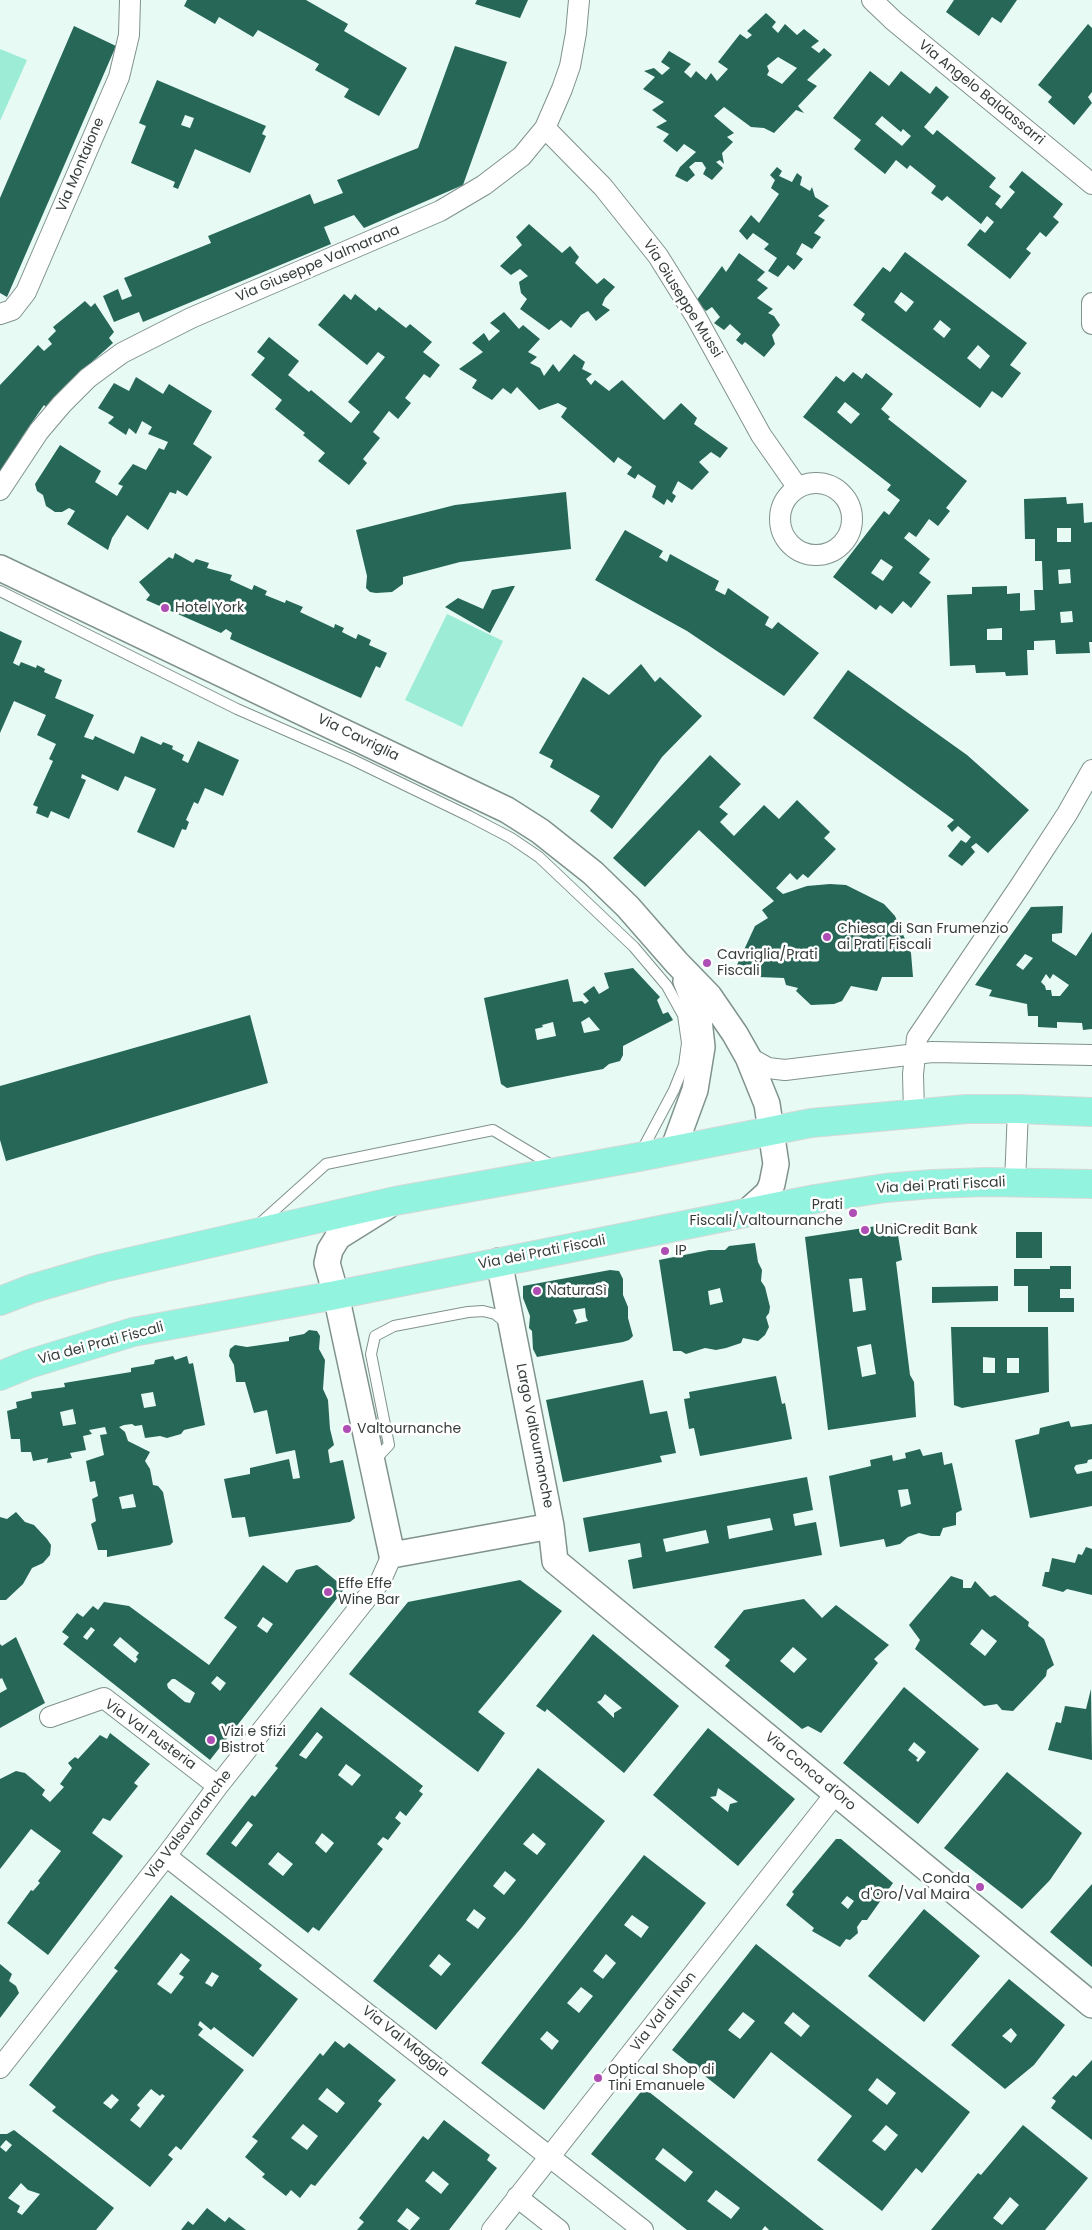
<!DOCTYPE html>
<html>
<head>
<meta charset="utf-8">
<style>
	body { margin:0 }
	canvas { display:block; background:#e7faf4 }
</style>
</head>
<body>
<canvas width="1092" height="2230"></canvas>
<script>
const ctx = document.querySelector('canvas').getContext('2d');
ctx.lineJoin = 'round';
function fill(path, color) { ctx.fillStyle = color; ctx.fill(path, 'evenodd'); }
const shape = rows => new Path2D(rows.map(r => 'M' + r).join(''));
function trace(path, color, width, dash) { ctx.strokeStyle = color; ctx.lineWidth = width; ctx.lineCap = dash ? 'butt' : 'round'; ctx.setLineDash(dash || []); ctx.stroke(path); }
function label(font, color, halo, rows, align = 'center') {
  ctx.font = font + ' Poppins,sans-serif'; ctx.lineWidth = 5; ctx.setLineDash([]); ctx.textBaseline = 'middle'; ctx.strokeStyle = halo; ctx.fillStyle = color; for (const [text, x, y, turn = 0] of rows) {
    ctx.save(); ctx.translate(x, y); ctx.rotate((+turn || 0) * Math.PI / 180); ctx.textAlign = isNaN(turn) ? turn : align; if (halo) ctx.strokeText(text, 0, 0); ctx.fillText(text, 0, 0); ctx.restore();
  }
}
fill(shape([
	[0,49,27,60,0,121],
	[447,614,503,641,462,727,405,700]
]), '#9decd6');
fill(shape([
	[187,0,306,0,348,24,344,31,407,68,379,116,344,97,349,89,315,70,319,64,258,30,253,37,219,17,215,24,184,6],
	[477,0,528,0,520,18,475,4],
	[954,0,1017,0,1001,23,992,17,979,36,946,12],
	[766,13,776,22,772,27,778,33,785,24,797,35,804,29,819,41,811,47,819,53,824,48,832,55,807,80,817,86,798,106,804,113,796,110,774,133,764,128,751,127,724,107,714,116,734,133,727,137,733,142,722,153,724,164,720,160,716,162,723,168,712,180,703,174,706,168,702,162,695,162,689,167,695,175,687,182,675,176,680,167,696,152,684,144,677,152,663,141,669,134,656,127,667,121,652,110,664,102,643,89,655,77,644,71,654,68,662,75,670,68,661,62,669,51,691,64,684,72,691,78,696,71,706,80,711,73,717,81,728,69,718,62,740,34,747,39,752,35,747,31],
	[778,57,797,68,782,84,767,75,769,71,767,66],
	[1088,24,1092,28,1092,92,1088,97,1092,103,1074,125,1048,102,1052,97,1038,85],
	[74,26,116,46,7,297,0,293,0,198],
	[455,46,507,62,463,185,364,228,354,215,324,227,331,244,143,322,139,312,114,322,103,296,118,289,122,300,132,296,124,278,211,243,208,236,310,194,314,204,343,193,337,180,418,148],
	[870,71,889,86,901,71,930,94,936,86,949,97,924,127,933,135,937,130,996,178,989,187,1001,196,995,204,1001,209,1015,192,1009,187,1022,171,1063,204,1053,217,1059,222,1046,237,1040,232,1026,249,1031,253,1010,279,967,245,980,229,985,233,994,222,987,216,981,224,947,196,942,201,931,193,936,186,910,165,907,169,896,160,885,174,854,149,861,140,833,118],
	[882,116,901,132,903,129,911,136,902,146,875,124],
	[157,80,266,126,262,134,266,136,250,173,195,149,178,189,173,187,175,182,131,163,146,126,139,123],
	[185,115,194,118,190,128,181,125],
	[777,167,782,171,779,176,792,182,797,173,802,177,800,185,810,191,812,187,815,197,829,206,818,216,825,220,814,233,821,237,812,249,802,243,796,254,803,259,794,270,788,265,778,277,768,271,777,258,764,249,769,244,753,233,747,240,739,231,751,215,759,223,779,194,771,188,775,180,770,175],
	[529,224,562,253,570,246,579,257,575,263,597,284,604,278,615,287,605,298,602,305,610,310,596,321,588,311,581,315,571,328,561,320,549,330,520,309,527,299,521,293,519,282,528,276,520,269,511,275,500,266,522,245,516,237],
	[905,252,1027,343,1010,365,1021,373,1002,398,992,391,980,408,861,320,865,314,853,305,883,267,890,272],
	[901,292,914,302,906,312,894,302],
	[940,320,951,329,944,338,933,329],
	[978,345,990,356,980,369,967,358],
	[739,253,765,272,757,280,768,288,757,298,773,309,768,313,774,316,780,325,772,335,775,344,764,357,745,342,742,345,736,340,741,334,730,324,724,330,714,323,720,317,712,307,706,311,696,301,722,266,726,272],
	[344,294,351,300,355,294,376,311,379,307,406,328,410,324,432,342,423,352,440,365,430,378,424,374,405,398,411,403,398,419,389,411,373,432,380,438,363,459,367,463,349,485,318,461,325,453,303,435,305,433,275,409,282,400,251,375,265,358,257,352,269,337,299,361,288,375,309,392,311,390,351,423,360,412,348,402,385,357,378,352,367,365,318,325],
	[85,301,91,307,95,303,114,332,109,338,113,343,66,385,46,407,44,405,22,437,0,477,0,385,38,345,44,351,52,344,48,339,56,331,53,327],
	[504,312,519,329,523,325,540,339,528,352,537,357,530,363,540,368,544,376,553,364,559,372,574,354,585,362,582,369,592,374,586,379,591,385,595,380,609,391,622,380,664,420,681,403,697,418,694,424,728,448,720,458,711,452,699,462,709,472,692,490,678,481,672,493,676,496,672,503,667,499,664,505,652,497,656,486,638,474,635,479,627,474,632,467,618,457,614,463,561,417,567,408,558,403,539,410,517,387,511,394,503,388,492,400,472,388,477,380,459,369,483,352,472,343,484,333,489,341,500,331,490,323],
	[853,372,862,379,866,373,893,394,881,409,890,417,888,419,967,481,946,508,950,511,938,526,929,519,916,537,909,532,904,538,930,559,919,573,931,582,911,608,903,601,892,614,880,605,876,610,833,577,884,511,889,515,900,500,887,490,891,485,803,417,836,376,844,382],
	[845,402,860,414,851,424,837,412],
	[881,559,893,567,883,581,871,573],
	[136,377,163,394,169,384,212,411,193,444,212,457,187,496,177,490,176,494,170,492,148,530,127,515,112,538,108,550,67,524,75,511,69,508,62,512,55,512,46,506,43,495,37,491,35,484,60,445,101,471,95,482,117,496,123,486,118,484,133,464,146,470,159,448,164,450,168,442,148,434,152,427,142,421,136,434,129,428,126,435,108,423,114,417,98,408,114,383,129,391],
	[566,492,571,549,460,562,403,577,403,584,392,592,376,593,370,592,366,588,367,576,356,530,455,505],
	[1066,497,1067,504,1083,503,1084,523,1092,522,1092,642,1089,642,1090,653,1056,654,1055,640,1034,641,1034,650,1027,650,1028,675,1006,676,1005,672,976,673,975,665,950,666,947,595,972,594,972,587,1007,586,1007,594,1020,593,1020,611,1035,610,1034,590,1043,590,1042,561,1035,561,1035,539,1025,539,1024,499],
	[1057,528,1071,528,1071,542,1057,542],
	[1070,569,1071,583,1059,584,1058,570],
	[1072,611,1073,622,1061,623,1060,612],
	[1002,628,1002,640,987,640,987,629],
	[625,530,663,551,659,557,667,562,670,554,719,581,715,590,725,595,728,588,769,617,765,625,772,629,778,622,819,653,784,696,687,631,595,580],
	[175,553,193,563,196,559,209,563,207,568,232,575,230,580,252,590,254,585,267,591,265,595,285,603,286,600,303,607,300,612,334,628,335,624,344,628,342,632,356,639,358,634,371,640,369,645,387,653,380,668,376,666,361,698,230,639,232,633,226,629,221,633,146,600,150,595,139,582,169,557,173,559],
	[512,586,515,586,490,633,445,607,458,598,483,609,492,590],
	[0,631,22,641,13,663,19,666,21,662,36,668,37,665,45,669,44,672,62,680,55,698,94,715,84,737,93,740,95,736,134,754,141,736,161,745,163,742,173,746,172,749,184,755,182,760,188,763,198,741,239,760,223,796,205,788,198,804,194,802,186,820,189,822,186,830,182,829,174,848,137,832,156,789,125,776,118,791,82,774,81,778,86,780,69,819,51,811,48,818,36,813,38,807,33,805,53,761,49,759,56,744,37,735,46,715,14,701,0,733],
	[641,664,655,682,660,677,702,716,662,757,612,829,590,811,600,796,550,767,553,760,539,753,583,677,609,695],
	[848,670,967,755,1029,810,988,853,976,843,971,847,975,852,962,866,948,856,961,840,966,843,971,837,958,826,952,832,947,826,954,820,813,718],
	[710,755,741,784,719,807,728,814,720,822,734,836,764,805,779,819,797,800,830,832,824,838,836,849,808,878,803,874,797,880,790,873,776,888,783,894,807,886,830,884,846,885,884,904,895,916,911,953,913,977,882,977,877,991,851,986,842,1001,834,1004,811,1005,796,991,798,988,786,985,784,978,759,977,759,967,737,965,755,926,768,918,762,910,774,901,699,830,645,887,613,858],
	[1063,906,1062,933,1052,934,1052,941,1076,956,1092,932,1092,1029,1083,1030,1082,1023,1057,1022,1057,1028,1038,1027,1038,1016,1028,1016,1027,1004,989,996,992,990,975,985,1031,907],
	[1025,954,1033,958,1023,970,1016,965],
	[1046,974,1050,979,1053,974,1069,985,1060,996,1052,996,1051,990,1046,990,1045,986,1041,982],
	[633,968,660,997,657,1000,663,1014,668,1012,673,1020,623,1046,623,1055,620,1061,609,1064,603,1069,507,1088,501,1084,484,998,568,979,573,1002,582,1001,585,1004,589,1001,583,994,594,986,599,994,609,988,604,973],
	[589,1017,600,1030,584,1033,581,1022],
	[553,1022,556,1036,537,1040,535,1029,543,1027,542,1025],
	[250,1015,268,1083,6,1161,0,1140,0,1086],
	[896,1223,902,1260,896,1262,910,1375,914,1382,916,1417,828,1430,805,1237],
	[862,1278,866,1310,853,1312,849,1279],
	[871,1344,876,1374,862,1377,857,1347],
	[1016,1232,1042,1232,1042,1258,1016,1258],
	[755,1243,758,1262,762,1270,761,1281,765,1287,770,1307,769,1313,766,1317,769,1327,765,1335,758,1341,743,1338,741,1343,726,1348,716,1350,705,1348,686,1354,681,1351,673,1351,659,1260,709,1250,725,1250,729,1246],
	[720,1288,723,1302,710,1305,708,1291],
	[1050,1266,1071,1266,1071,1289,1060,1289,1060,1298,1074,1298,1074,1312,1028,1312,1028,1286,1014,1286,1014,1269,1050,1269],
	[610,1270,619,1271,623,1279,623,1295,628,1307,628,1318,633,1336,629,1340,623,1342,537,1357,533,1349,532,1331,529,1328,530,1316,523,1298,523,1286],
	[585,1308,586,1317,588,1321,575,1324,577,1320,573,1310],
	[998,1286,998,1301,932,1303,932,1287],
	[951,1327,1048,1327,1049,1392,962,1408,954,1405],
	[983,1357,995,1358,995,1373,983,1373],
	[1007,1358,1019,1358,1019,1373,1007,1373],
	[309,1330,317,1331,320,1336,319,1349,325,1360,323,1389,328,1400,330,1429,334,1445,328,1450,330,1463,343,1460,355,1518,350,1522,249,1537,245,1517,232,1518,224,1479,250,1474,250,1468,289,1459,293,1479,300,1478,295,1450,276,1454,267,1410,254,1413,245,1382,236,1382,234,1365,229,1356,230,1349,235,1345,247,1347,289,1341,289,1337,304,1334],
	[173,1356,175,1360,187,1356,189,1364,193,1363,205,1425,184,1430,181,1434,167,1438,160,1436,145,1438,142,1425,135,1426,132,1424,124,1425,119,1427,125,1432,128,1441,150,1452,145,1461,150,1469,153,1485,158,1486,163,1492,173,1542,170,1545,107,1557,107,1550,98,1550,91,1524,96,1521,92,1499,98,1496,95,1481,90,1482,86,1461,104,1455,100,1435,107,1434,105,1427,89,1430,92,1434,83,1436,86,1450,70,1453,72,1458,47,1463,48,1458,33,1461,31,1452,21,1452,20,1439,11,1439,7,1411,17,1408,16,1402,32,1398,31,1392,65,1387,64,1383,131,1372,131,1368,154,1364,155,1360],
	[153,1392,156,1406,144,1408,141,1394],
	[73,1409,76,1424,63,1426,60,1412],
	[133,1494,136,1507,122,1509,119,1497],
	[776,1376,782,1404,785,1403,792,1439,700,1456,694,1428,689,1429,684,1399,690,1398,689,1392],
	[643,1380,650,1414,667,1411,676,1453,660,1456,662,1462,563,1482,546,1400],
	[1069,1421,1071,1427,1092,1424,1092,1459,1088,1460,1087,1463,1076,1465,1074,1468,1077,1474,1092,1471,1092,1506,1030,1518,1015,1440,1039,1434,1040,1428],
	[920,1449,923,1456,942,1452,944,1465,952,1463,962,1510,956,1513,956,1525,943,1528,940,1536,931,1536,919,1533,908,1537,900,1544,886,1547,884,1539,840,1547,829,1476,871,1466,870,1460,892,1455,893,1461,906,1458,905,1453],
	[908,1489,911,1504,901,1507,898,1490],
	[807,1477,813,1510,793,1514,795,1526,816,1522,822,1555,633,1589,628,1560,642,1557,640,1543,589,1552,583,1518],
	[770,1518,773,1530,729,1539,727,1526],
	[706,1530,709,1543,666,1552,663,1539],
	[16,1512,25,1522,34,1525,47,1539,51,1545,50,1555,43,1563,32,1568,23,1584,6,1600,0,1600,0,1517,7,1519],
	[1086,1547,1092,1549,1092,1595,1067,1589,1063,1592,1042,1586,1045,1572,1049,1572,1052,1558,1075,1563,1078,1554,1082,1555],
	[263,1565,287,1583,296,1570,317,1565,345,1588,210,1760,63,1644,69,1637,62,1632,77,1613,83,1617,93,1606,98,1610,104,1602,129,1606,209,1665,237,1627,224,1618],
	[263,1617,273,1624,267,1633,257,1626],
	[91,1627,95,1630,87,1640,83,1637],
	[120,1637,139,1653,136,1657,138,1659,135,1663,113,1645],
	[217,1676,226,1683,220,1691,211,1683],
	[172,1679,175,1679,195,1693,190,1703,185,1702,168,1688,167,1684],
	[951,1576,963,1580,963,1588,971,1588,975,1581,990,1597,995,1595,1029,1622,1028,1626,1044,1639,1054,1665,1047,1670,1046,1676,1035,1688,1013,1711,1002,1710,997,1704,984,1706,915,1649,920,1640,909,1625],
	[982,1629,997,1641,985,1656,970,1644],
	[520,1580,562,1611,478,1712,505,1733,478,1772,349,1674,408,1602],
	[804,1599,822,1618,836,1605,889,1645,874,1659,878,1663,821,1733,808,1726,802,1729,725,1666,730,1660,714,1647,744,1610],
	[793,1647,807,1659,794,1673,780,1661],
	[593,1634,679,1706,624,1773,547,1709,545,1712,536,1706],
	[605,1694,622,1708,614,1713,614,1718,597,1702,601,1700],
	[16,1637,45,1703,0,1728,0,1693,7,1689,2,1678,0,1679,0,1644,2,1646],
	[904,1687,979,1749,918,1824,843,1763],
	[914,1742,926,1752,918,1762,916,1760,918,1758,908,1750],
	[1091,1689,1092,1760,1048,1750,1056,1722,1061,1723,1065,1706,1086,1709],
	[321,1707,423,1786,419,1791,423,1794,406,1816,400,1811,395,1818,401,1823,388,1840,383,1837,377,1844,383,1849,319,1931,313,1927,308,1933,206,1854,252,1795,255,1797,278,1768,275,1766],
	[317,1732,323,1737,306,1759,299,1755],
	[346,1764,361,1775,352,1786,338,1775],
	[248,1821,253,1825,236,1847,231,1843],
	[322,1833,334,1843,326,1853,315,1843],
	[278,1852,293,1864,283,1876,268,1864],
	[708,1728,795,1799,738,1866,653,1795],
	[718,1788,738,1802,730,1804,728,1812,710,1797,716,1796],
	[110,1733,150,1764,134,1783,138,1786,110,1821,103,1818,92,1833,123,1856,48,1955,7,1923,31,1890,33,1891,40,1883,38,1881,61,1851,31,1829,0,1869,0,1779,16,1771,25,1773,45,1790,42,1795,50,1802,64,1787,60,1784,72,1768,68,1763,75,1757,78,1759,100,1735,107,1739],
	[538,1768,605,1821,522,1927,436,2030,373,1981],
	[533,1833,546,1844,537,1855,523,1844],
	[505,1871,516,1880,504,1895,493,1886],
	[474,1909,486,1918,478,1929,466,1920],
	[439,1954,451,1964,441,1976,429,1966],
	[1007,1772,1082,1833,1050,1880,1022,1909,944,1848],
	[836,1839,841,1839,893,1883,867,1920,862,1920,857,1927,858,1933,850,1940,846,1939,840,1947,812,1931,814,1928,786,1905,794,1894,792,1892],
	[847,1896,854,1901,848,1909,841,1903],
	[644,1855,706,1903,544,2110,481,2063],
	[632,1915,649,1927,641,1938,624,1925],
	[606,1954,616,1963,603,1979,593,1971],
	[581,1987,593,1996,579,2013,567,2003],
	[547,2031,559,2041,552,2050,540,2039],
	[1092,1884,1092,1967,1050,1932],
	[171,1895,262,1965,259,1969,298,1999,253,2057,214,2027,211,2030,200,2021,198,2025,203,2029,198,2035,244,2070,181,2150,176,2146,168,2155,173,2159,150,2187,52,2111,56,2107,29,2085,116,1973,118,1971,114,1968],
	[181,1953,190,1960,179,1974,184,1977,171,1994,157,1984],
	[212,1972,219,1976,212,1987,205,1983],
	[151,2089,160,2096,162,2094,165,2096,140,2128,130,2120,140,2108,137,2105],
	[112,2094,119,2100,111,2109,103,2103],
	[924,1909,980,1956,924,2022,868,1976],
	[756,1944,970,2112,922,2173,916,2168,882,2211,817,2160,852,2116,771,2052,734,2099,672,2050],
	[743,2012,755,2021,740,2039,728,2030],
	[793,2012,810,2026,801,2037,784,2023],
	[877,2078,896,2093,887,2105,868,2090],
	[886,2125,898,2135,885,2151,872,2141],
	[0,1964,12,1974,9,1981,16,1986,19,1993,0,2018],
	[1009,1979,1065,2025,1034,2065,1005,2089,951,2045],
	[1011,2028,1017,2035,1011,2043,1002,2036],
	[335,2041,344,2048,349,2043,396,2080,378,2101,382,2104,315,2186,311,2184,300,2198,291,2190,286,2196,262,2177,265,2174,245,2157,258,2141,252,2137,320,2053,323,2056],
	[327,2088,345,2103,337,2113,318,2099],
	[303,2124,318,2136,307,2150,291,2138],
	[1092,2060,1092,2140,1051,2108,1056,2101,1052,2098,1073,2075,1076,2077],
	[644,2088,824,2230,769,2230,765,2226,762,2230,687,2230,591,2154],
	[663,2148,693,2172,685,2182,655,2159],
	[716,2190,740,2208,731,2219,707,2201],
	[444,2120,490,2155,487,2160,497,2168,449,2230,410,2230,420,2218,407,2208,397,2221,409,2230,357,2230,364,2222,359,2218,423,2136,428,2140],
	[433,2171,449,2184,441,2194,425,2181],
	[1023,2125,1088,2178,1045,2230,931,2230,978,2173,981,2175],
	[1010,2197,1019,2205,1002,2225,993,2218],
	[14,2130,114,2208,96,2230,0,2230,0,2147,6,2152,12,2145,6,2140,0,2147,0,2134,7,2134],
	[21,2183,28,2190,40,2194,22,2215,17,2212,20,2206,8,2198],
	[207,2208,225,2222,229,2217,246,2230,181,2230,188,2221,193,2225]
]), '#266758');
const service = shape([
	[0,591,237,709,351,759,469,816,511,838,539,857,634,947,667,986,683,1015,687,1043,684,1065,674,1090,641,1152],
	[257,1226,326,1164,493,1130,553,1166],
	[374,1461,389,1445,371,1354,375,1336,394,1326,468,1312,483,1311,495,1314,507,1324]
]);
const minor = shape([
	[872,0,894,21,1092,184],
	[545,128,603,187,658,256,696,317,761,435,798,488],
	[1092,303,1092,324],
	[0,314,12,310,26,292,119,77,129,35,130,0],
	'780 519a36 36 0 1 1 72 0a36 36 0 1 1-72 0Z',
	[0,490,39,431,62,404,88,378,122,353,191,318,440,211,484,185,522,156,545,128,562,89,570,66,576,33,579,0],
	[748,1057,768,1068,785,1070,932,1052,1092,1055],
	[914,1113,913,1074,917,1038,1020,886,1067,814,1092,770],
	[1015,1183,1018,1109],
	[50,1717,104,1698,218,1786],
	[166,1856,643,2230],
	[0,2068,166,1856,218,1786,381,1580,392,1555],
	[517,2197,559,2230],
	[492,2230,836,1793]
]);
const tertiary = shape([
	[0,568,507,810,540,831,593,873,628,907,677,963,709,996,735,1034,748,1057,767,1104,776,1164,772,1184,768,1193,747,1212],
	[673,1150,695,1090,702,1047,698,1011,686,981],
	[386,1207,338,1237,330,1250,327,1263,336,1295,392,1555,551,1526],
	[499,1261,551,1526,555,1561,1092,2005]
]);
const primary = shape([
	[0,1301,31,1289,103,1268,395,1201,639,1157,811,1123,967,1109,1018,1109,1092,1112],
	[0,1376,29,1364,133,1332,336,1295,815,1199,885,1188,932,1184,987,1182,1092,1184]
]);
trace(service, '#80928d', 12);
trace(minor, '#80928d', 22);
trace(tertiary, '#80928d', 28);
trace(primary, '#d7d8d8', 30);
trace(service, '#fff', 10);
trace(minor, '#fff', 20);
trace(tertiary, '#fff', 25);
trace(primary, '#92f3df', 28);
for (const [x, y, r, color] of [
	[165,608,5,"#ae4db4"],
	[827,937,5,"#ae4db4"],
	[707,963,5,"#ae4db4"],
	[853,1213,5,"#ae4db4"],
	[865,1230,5,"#ae4db4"],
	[665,1251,5,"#ae4db4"],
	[537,1291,5,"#ae4db4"],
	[347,1429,5,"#ae4db4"],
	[328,1592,5,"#ae4db4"],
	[211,1740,5,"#ae4db4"],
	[980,1887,5,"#ae4db4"],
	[598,2078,5,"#ae4db4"]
]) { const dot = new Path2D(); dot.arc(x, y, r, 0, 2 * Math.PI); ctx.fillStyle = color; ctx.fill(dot); trace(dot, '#fff', 2); }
label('14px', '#363e3c', '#fff', [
	["Via Angelo Baldassarri",981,93,39],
	["Via Montaione",81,165,-67],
	["Via Giuseppe Valmarana",318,264,-23],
	["Via Giuseppe Mussi",682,299,58],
	["Via Cavriglia",358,738,26],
	["Via dei Prati Fiscali",941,1186,-3],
	["Via dei Prati Fiscali",542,1253,-11],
	["Via dei Prati Fiscali",101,1344,-15],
	["Largo Valtournanche",534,1436,79],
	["Via Val Pusteria",150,1735,36],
	["Via Conca d'Oro",810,1772,40],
	["Via Valsavaranche",189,1825,-53],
	["Via Val di Non",664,2012,-52],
	["Via Val Maggia",405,2042,38]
]);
label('14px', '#363e3c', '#fff', [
	["Hotel York",175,608],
	["Chiesa di San Frumenzio",837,929],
	["ai Prati Fiscali",837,945],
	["Cavriglia/Prati",717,955],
	["Fiscali",717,971],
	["Prati",843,1205,"right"],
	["Fiscali/Valtournanche",843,1221,"right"],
	["UniCredit Bank",875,1230],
	["IP",675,1251],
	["NaturaSì",547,1291],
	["Valtournanche",357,1429],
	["Effe Effe",338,1584],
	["Wine Bar",338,1600],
	["Vizi e Sfizi",221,1732],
	["Bistrot",221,1748],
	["Conda",970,1879,"right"],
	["d'Oro/Val Maira",970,1895,"right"],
	["Optical Shop di",608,2070],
	["Tini Emanuele",608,2086]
], 'left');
</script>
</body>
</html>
